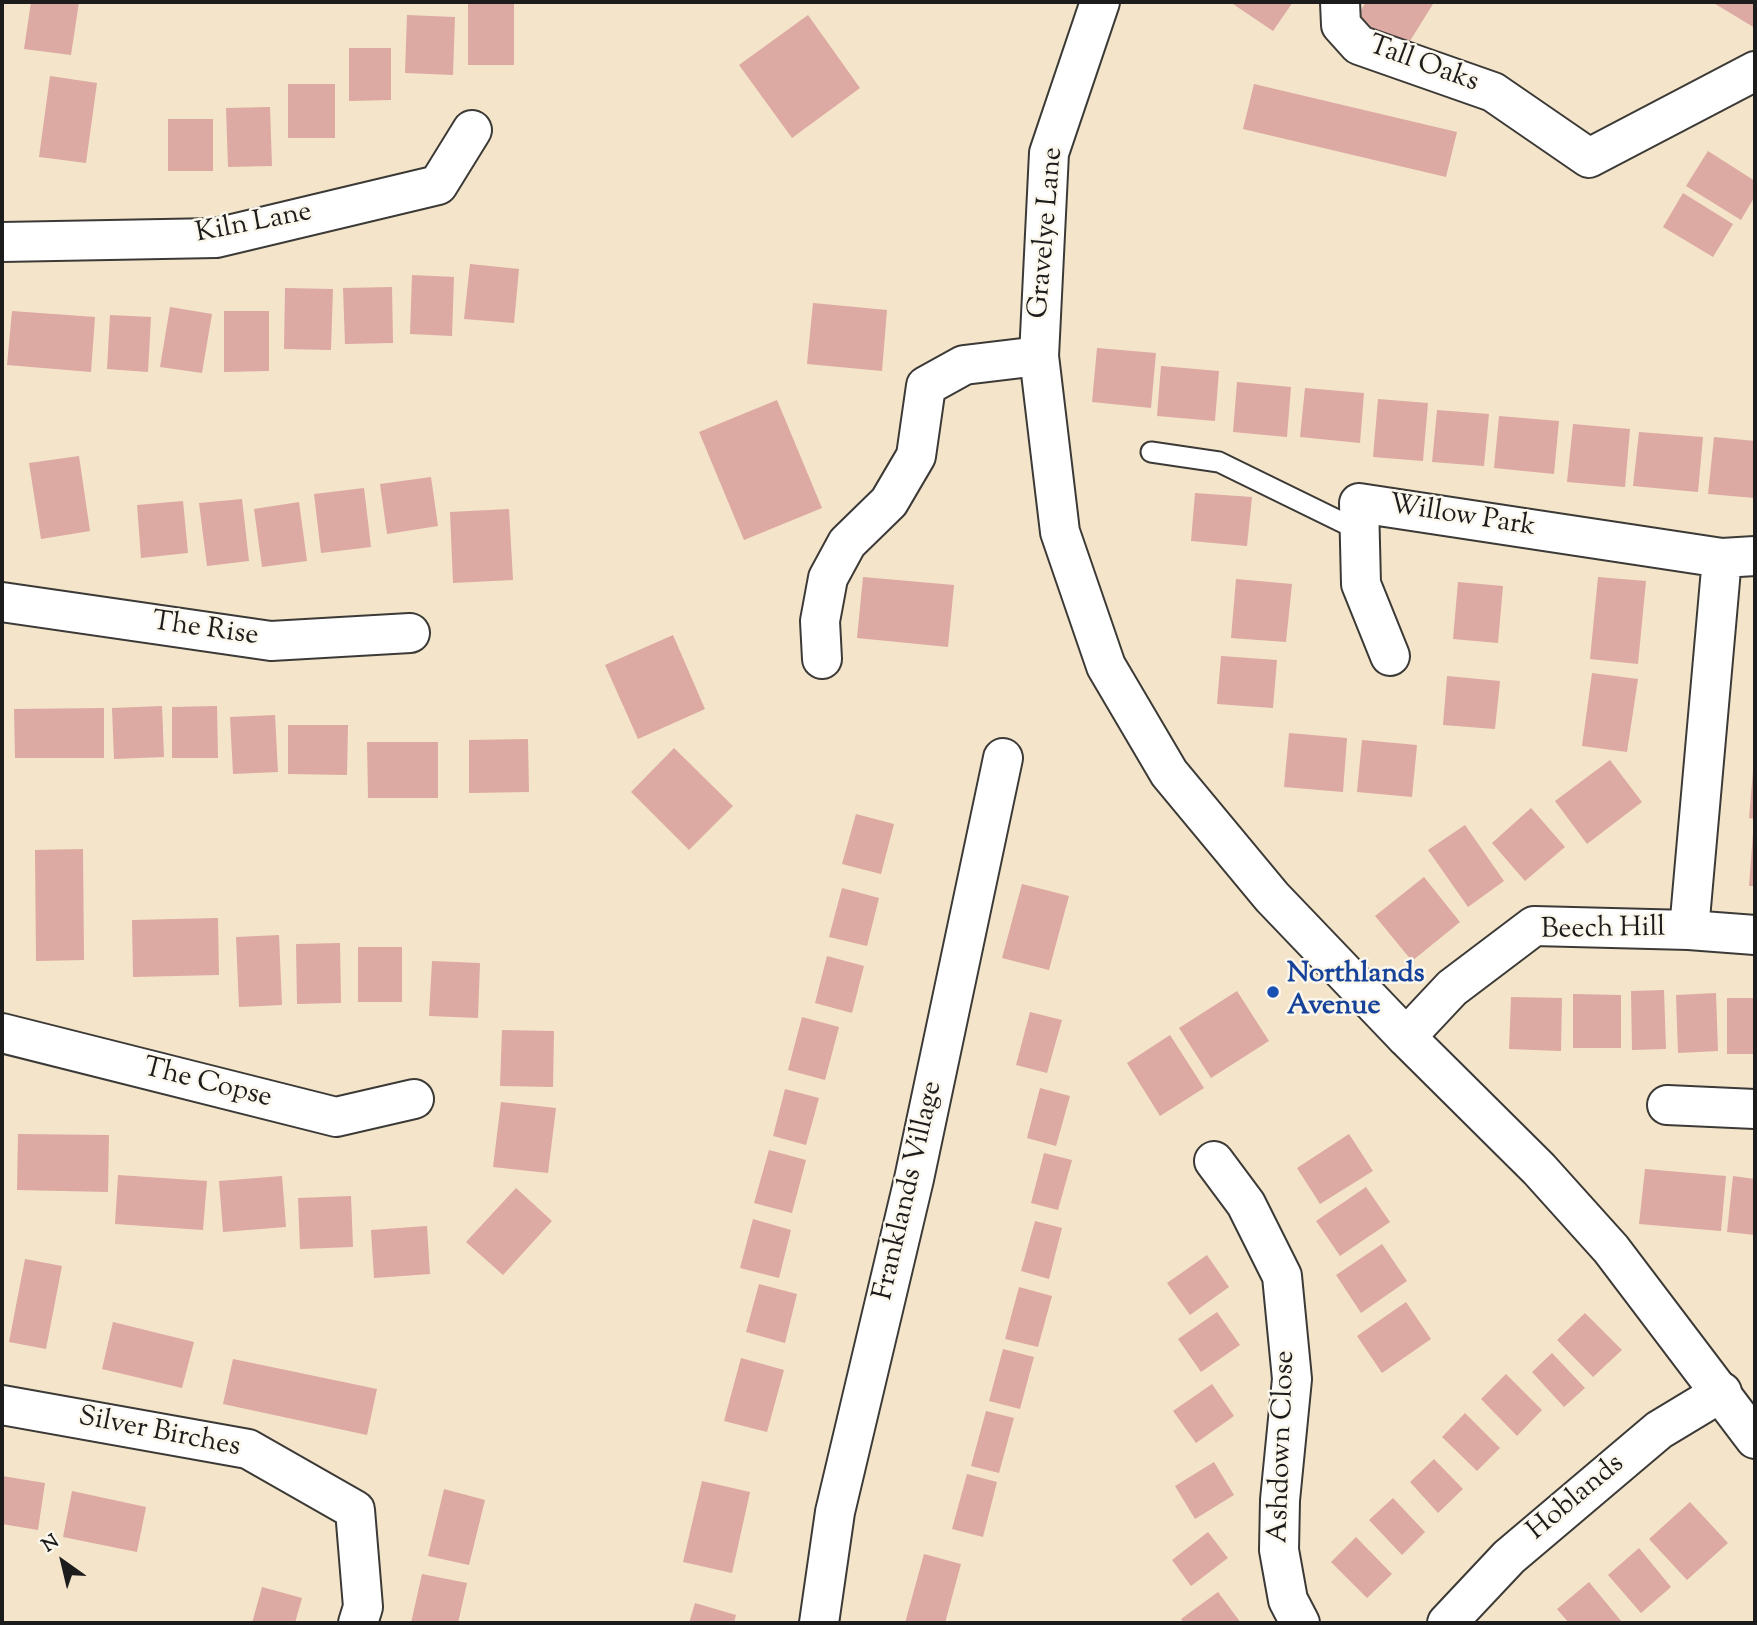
<!DOCTYPE html>
<html>
<head>
<meta charset="utf-8">
<style>
	body { margin:0 }
	#map { position:relative; width:1757px; height:1625px; overflow:hidden; background:#f4e4ca; font-family:"Sorts Mill Goudy",serif }
	canvas { display:block }
	.frame { position:absolute; inset:0; border:4px solid #1c1c1c; pointer-events:none }
	.north { position:absolute; left:28px; top:1527px; width:70px; height:70px; -webkit-text-stroke:5px #fbf7ec; paint-order:stroke; rotate:326deg; font-size:19px; font-weight:700; line-height:28px; text-align:center; color:#1c1c1c }
	.north::after { content:''; display:block; margin:auto; width:24px; height:32px; background:#1c1c1c; clip-path:polygon(50% 0,100% 100%,50% 72%,0 100%) }
</style>
</head>
<body>
<div id="map">
<canvas width="1757" height="1625"></canvas>
<div class="frame"></div>
<div class="north">N</div>
</div>
<script>
const ctx = document.querySelector('canvas').getContext('2d');
ctx.lineJoin = 'round';
function fill(path, color) { ctx.fillStyle = color; ctx.fill(path, 'evenodd'); }
const shape = rows => new Path2D(rows.map(r => 'M' + r).join(''));
function trace(path, color, width, dash) { ctx.strokeStyle = color; ctx.lineWidth = width; ctx.lineCap = dash ? 'butt' : 'round'; ctx.setLineDash(dash || []); ctx.stroke(path); }
function label(font, color, halo, rows, align = 'center') {
  ctx.font = font + ' "Sorts Mill Goudy",serif'; ctx.lineWidth = 5; ctx.setLineDash([]); ctx.textBaseline = 'middle'; ctx.strokeStyle = halo; ctx.fillStyle = color; for (const [text, x, y, turn = 0] of rows) {
    ctx.save(); ctx.translate(x, y); ctx.rotate((+turn || 0) * Math.PI / 180); ctx.textAlign = isNaN(turn) ? turn : align; if (halo) ctx.strokeText(text, 0, 0); ctx.fillText(text, 0, 0); ctx.restore();
  }
}
fill(shape([
	[31,2,79,2,71,55,24,49],
	[468,2,514,2,514,65,468,65],
	[1230,2,1293,2,1273,31],
	[1366,2,1429,2,1433,4,1405,49,1356,18],
	[1712,2,1755,2,1755,28],
	[407,15,455,17,453,75,405,73],
	[808,15,860,88,792,138,739,65],
	[349,48,391,48,391,100,349,101],
	[50,76,97,83,86,163,39,157],
	[288,84,335,84,335,138,288,138],
	[1254,84,1457,132,1446,177,1243,129],
	[270,107,272,166,228,167,226,108],
	[168,119,213,119,213,171,168,171],
	[1708,151,1755,181,1755,196,1741,220,1686,186],
	[1683,193,1733,224,1713,257,1663,227],
	[470,264,519,269,514,323,464,319],
	[412,275,454,277,452,336,410,334],
	[392,287,393,343,345,344,343,288],
	[285,288,333,289,331,350,284,349],
	[813,303,887,310,882,371,807,364],
	[170,307,212,314,202,373,160,367],
	[12,311,95,317,91,372,7,365],
	[224,311,269,311,269,371,224,372],
	[110,315,151,317,148,372,107,369],
	[1097,348,1156,353,1151,408,1092,402],
	[1161,366,1219,371,1215,421,1157,416],
	[1237,382,1291,387,1287,437,1233,432],
	[1305,388,1364,393,1360,443,1300,437],
	[1378,399,1428,403,1423,461,1373,457],
	[777,400,822,508,744,540,699,432],
	[1437,410,1489,414,1484,466,1432,462],
	[1499,416,1559,421,1554,474,1494,468],
	[1573,424,1630,429,1625,487,1567,482],
	[1639,432,1703,437,1698,492,1633,486],
	[1714,437,1755,441,1755,498,1708,494],
	[79,456,90,531,41,539,29,463],
	[431,477,438,526,387,534,380,484],
	[364,488,371,547,321,553,314,494],
	[1195,493,1252,497,1247,546,1191,541],
	[242,499,249,561,207,566,199,503],
	[183,501,188,553,141,558,137,505],
	[299,502,307,561,262,567,254,509],
	[509,509,513,580,453,583,450,512],
	[863,577,954,585,948,647,857,638],
	[1598,577,1646,581,1638,664,1590,659],
	[1236,579,1292,584,1286,642,1231,638],
	[1458,582,1503,586,1498,643,1453,639],
	[673,635,705,709,638,739,605,665],
	[1221,656,1277,660,1273,708,1217,704],
	[1592,673,1638,679,1627,752,1582,746],
	[1447,676,1500,681,1495,729,1443,725],
	[162,706,164,757,114,759,112,708],
	[217,706,218,758,172,758,172,707],
	[104,708,104,758,15,758,14,709],
	[275,715,278,772,233,774,230,717],
	[288,725,348,725,347,775,288,774],
	[1289,733,1347,738,1343,792,1284,787],
	[528,739,529,792,469,793,469,740],
	[1362,740,1417,745,1412,797,1357,792],
	[367,742,438,742,438,798,368,798],
	[674,748,733,806,689,850,631,792],
	[1610,760,1642,802,1587,844,1555,801],
	[1753,771,1755,771,1755,819,1749,818],
	[1531,808,1565,847,1525,881,1492,843],
	[856,814,894,824,881,874,842,864],
	[1465,825,1504,881,1468,907,1428,850],
	[1753,833,1755,833,1755,886,1749,886],
	[83,849,84,960,36,961,35,850],
	[1424,877,1460,922,1412,961,1375,916],
	[1022,884,1069,896,1049,970,1002,958],
	[842,888,879,898,867,946,829,937],
	[218,918,219,975,133,977,132,920],
	[279,935,282,1005,239,1007,236,937],
	[340,943,341,1003,297,1004,296,944],
	[358,947,402,947,402,1002,358,1002],
	[827,956,864,966,852,1013,815,1003],
	[432,961,480,963,478,1018,429,1016],
	[1664,990,1666,1049,1632,1050,1631,991],
	[1237,991,1269,1041,1211,1078,1179,1028],
	[1716,993,1718,1051,1678,1053,1676,995],
	[1573,994,1621,995,1621,1048,1573,1048],
	[1511,997,1562,998,1561,1051,1509,1049],
	[1727,998,1755,998,1755,1054,1727,1054],
	[1030,1012,1062,1020,1047,1073,1016,1065],
	[802,1017,839,1027,825,1080,788,1070],
	[502,1030,554,1031,553,1087,500,1086],
	[1170,1035,1204,1088,1160,1116,1127,1063],
	[1040,1088,1070,1096,1056,1146,1027,1138],
	[785,1089,819,1098,806,1145,773,1136],
	[501,1102,556,1108,548,1173,493,1167],
	[18,1134,109,1135,108,1192,17,1190],
	[1349,1134,1373,1171,1320,1204,1297,1168],
	[769,1150,806,1160,792,1213,754,1203],
	[1044,1153,1072,1160,1058,1210,1031,1203],
	[1645,1169,1726,1176,1721,1231,1639,1224],
	[118,1175,207,1181,203,1230,115,1224],
	[282,1176,286,1227,223,1232,219,1181],
	[1733,1176,1755,1179,1755,1235,1727,1232],
	[1366,1187,1390,1222,1340,1256,1316,1221],
	[516,1188,552,1221,503,1275,466,1242],
	[351,1196,353,1247,300,1249,298,1198],
	[753,1219,791,1230,779,1278,740,1268],
	[1035,1221,1062,1228,1049,1279,1021,1271],
	[427,1226,430,1274,374,1278,371,1230],
	[1382,1244,1407,1281,1361,1313,1336,1275],
	[1207,1255,1229,1287,1190,1315,1167,1283],
	[25,1259,62,1266,46,1349,9,1342],
	[759,1284,797,1294,785,1343,746,1332],
	[1019,1287,1052,1296,1038,1347,1005,1339],
	[1406,1302,1431,1339,1382,1373,1357,1336],
	[1217,1312,1240,1345,1201,1372,1178,1339],
	[1585,1313,1622,1350,1593,1377,1557,1340],
	[113,1322,194,1342,182,1388,102,1369],
	[1003,1349,1034,1357,1020,1409,989,1401],
	[1552,1353,1585,1388,1564,1407,1532,1372],
	[741,1358,784,1370,767,1432,724,1421],
	[233,1359,377,1389,367,1435,223,1404],
	[1506,1374,1542,1410,1517,1436,1481,1399],
	[1212,1384,1234,1416,1196,1443,1173,1411],
	[986,1411,1014,1418,999,1473,971,1466],
	[1465,1413,1500,1448,1477,1471,1442,1437],
	[1434,1459,1463,1489,1438,1513,1410,1482],
	[1214,1462,1234,1495,1195,1519,1175,1486],
	[967,1474,997,1482,983,1537,952,1529],
	[2,1476,45,1483,38,1530,2,1524],
	[702,1481,750,1492,732,1573,683,1562],
	[444,1489,485,1500,469,1565,428,1556],
	[72,1491,146,1507,137,1552,63,1537],
	[1393,1498,1425,1532,1402,1555,1369,1520],
	[1690,1502,1728,1543,1687,1580,1649,1539],
	[1208,1532,1228,1558,1191,1586,1172,1560],
	[1356,1537,1392,1574,1367,1598,1331,1562],
	[1639,1548,1671,1587,1641,1613,1608,1575],
	[924,1554,961,1564,945,1623,905,1623],
	[422,1574,467,1583,458,1623,411,1623],
	[1589,1582,1622,1622,1621,1623,1569,1623,1557,1609],
	[262,1587,302,1598,295,1623,252,1623],
	[1218,1592,1241,1623,1184,1623,1181,1619],
	[695,1603,736,1615,734,1623,689,1623]
]), '#dda9a3');
const service = shape([
	[1151,452,1219,462,1360,531]
]);
const minor = shape([
	[1340,2,1341,25,1359,45,1493,92,1589,158,1755,71],
	[2,242,216,238,438,185,472,130],
	[2,602,271,641,410,633],
	[1390,656,1361,584,1359,503,1722,558,1755,556],
	[822,659,820,621,828,578,847,543,889,502,916,456,926,386,964,365,1039,356],
	[1689,930,1722,558],
	[2,1033,336,1117,414,1099],
	[1406,1037,1452,988,1534,926,1689,930,1755,935],
	[1667,1105,1755,1109],
	[1214,1161,1246,1204,1282,1276,1292,1379,1280,1500,1279,1550,1288,1600,1300,1623],
	[2,1405,248,1449,355,1510,363,1607,358,1623],
	[819,1623,835,1512,914,1179,1003,758],
	[1447,1623,1509,1557,1659,1430,1722,1392]
]);
const tertiary = shape([
	[1100,2,1049,153,1039,356,1060,532,1106,666,1169,773,1272,897,1406,1037,1539,1169,1611,1249,1755,1439]
]);
trace(service, '#3c3a36', 23);
trace(minor, '#3c3a36', 42);
trace(tertiary, '#3c3a36', 42);
trace(service, '#fff', 19);
trace(minor, '#fff', 38);
trace(tertiary, '#fff', 38);
for (const [x, y, r, color] of [
	[1273,992,7,"#1a4fb4"]
]) { const dot = new Path2D(); dot.arc(x, y, r, 0, 2 * Math.PI); ctx.fillStyle = color; ctx.fill(dot); trace(dot, '#fbf7ec', 2.5); }
label('28px', '#1c1c1c', '#fbf7ec', [
	["Tall Oaks",1423,66,20],
	["Kiln Lane",254,225,-11],
	["Gravelye Lane",1048,233,-85],
	["Willow Park",1462,518,9],
	["The Rise",205,631,8],
	["Beech Hill",1603,931,-1],
	["The Copse",207,1085,14],
	["Franklands Village",910,1191,-77],
	["Silver Birches",159,1434,11],
	["Ashdown Close",1284,1447,-88],
	["Hoblands",1577,1499,-40]
]);
label('bold 28px', '#164399', '#fbf7ec', [
	["Northlands",1287,976],
	["Avenue",1287,1008]
], 'left');
</script>
</body>
</html>
